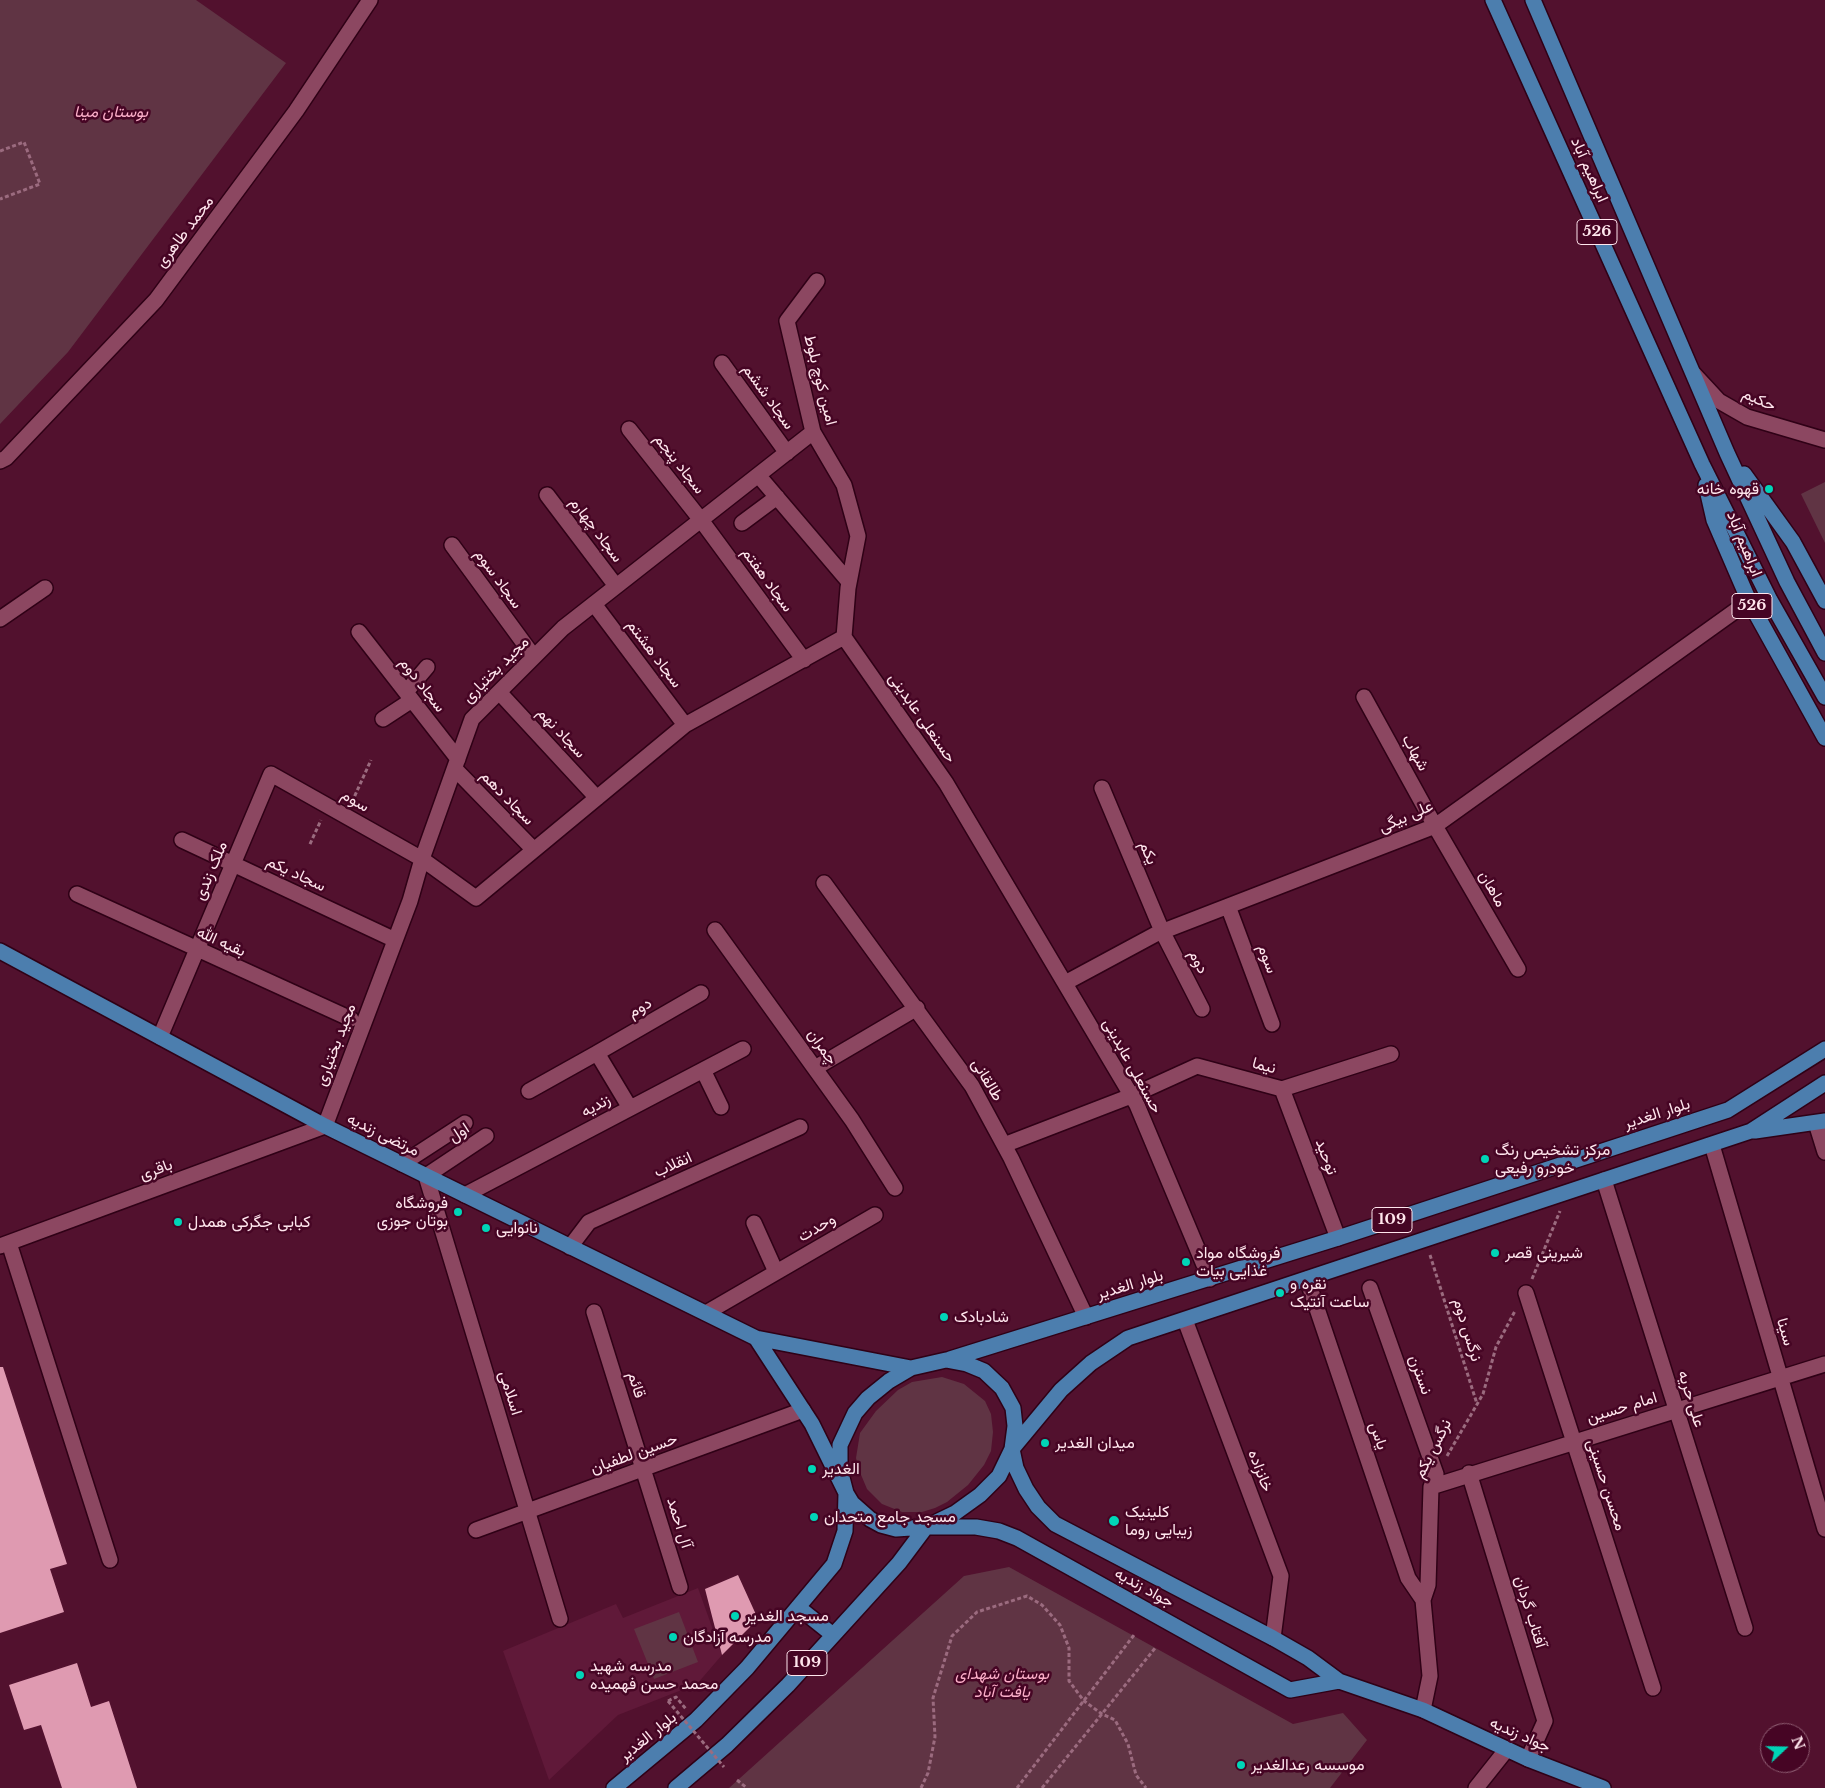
<!DOCTYPE html>
<html>
<head>
<meta charset="utf-8">
<style>
	body { margin:0 }
	#map { position:relative; width:1825px; height:1788px; overflow:hidden; background:#52112e; font-family:"Libre Baskerville",serif }
	canvas { display:block }
	.north { position:absolute; left:1760px; top:1723px; width:50px; height:50px; box-sizing:border-box; background:#460524; border:1px solid #905f74; border-radius:50%; rotate:69deg; font-size:14px; font-weight:700; line-height:20px; text-align:center; color:#ffe6ed }
	.north::after { content:''; display:block; margin:auto; width:18px; height:22px; background:#00d5b7; clip-path:polygon(50% 0,100% 100%,50% 72%,0 100%) }
</style>
</head>
<body>
<div id="map">
<canvas width="1825" height="1788"></canvas>
<div class="north">N</div>
</div>
<script>
const ctx = document.querySelector('canvas').getContext('2d');
ctx.lineJoin = 'round';
function fill(path, color) { ctx.fillStyle = color; ctx.fill(path, 'evenodd'); }
const shape = rows => new Path2D(rows.map(r => 'M' + r).join(''));
function trace(path, color, width, dash) { ctx.strokeStyle = color; ctx.lineWidth = width; ctx.lineCap = dash ? 'butt' : 'round'; ctx.setLineDash(dash || []); ctx.stroke(path); }
function label(font, color, halo, rows, align = 'center') {
  ctx.font = font + ' "Libre Baskerville",Vazirmatn,serif'; ctx.lineWidth = 5; ctx.setLineDash([]); ctx.textBaseline = 'middle'; ctx.strokeStyle = halo; ctx.fillStyle = color; for (const [text, x, y, turn = 0] of rows) {
    ctx.save(); ctx.translate(x, y); ctx.rotate((+turn || 0) * Math.PI / 180); ctx.textAlign = isNaN(turn) ? turn : align; if (halo) ctx.strokeText(text, 0, 0); ctx.fillText(text, 0, 0); ctx.restore();
  }
}
fill(shape([
	[698,1588,722,1655,697,1684,618,1715,549,1780,503,1651,616,1604,623,1618]
]), '#601939');
fill(shape([
	[0,0,196,0,286,63,68,352,0,424],
	[1825,482,1825,543,1801,494],
	[942,1377,964,1384,985,1401,991,1414,993,1432,991,1451,984,1465,968,1485,947,1502,935,1508,922,1512,902,1512,882,1504,867,1489,859,1470,856,1458,860,1433,876,1411,898,1390,912,1382],
	[1009,1567,1293,1724,1343,1713,1367,1740,1330,1788,729,1788,964,1576],
	[679,1612,698,1662,654,1679,634,1629]
]), '#603444');
fill(shape([
	[0,1367,3,1367,67,1564,50,1569,64,1612,0,1633],
	[738,1575,758,1619,722,1655,705,1589],
	[77,1663,91,1707,109,1701,137,1788,62,1788,41,1725,24,1730,9,1685]
]), '#df9ab1');
const minor = shape([
	[817,281,787,321,813,432,844,485,858,536,848,588,844,637],
	[722,363,787,453],
	[1694,374,1719,401,1747,417,1825,440],
	[629,429,701,520,804,660],
	[0,461,6,458,156,300,296,111,370,0],
	[758,475,849,582],
	[547,495,616,586],
	[742,523,777,497],
	[452,545,534,657],
	[594,604,685,725],
	[0,619,45,588],
	[359,632,458,759],
	[844,637,946,783,1137,1105,1210,1279],
	[406,692,427,667],
	[499,692,597,798],
	[1364,697,1435,826,1518,969],
	[383,719,412,700],
	[455,769,534,850],
	[1102,788,1162,931,1202,1009],
	[182,840,395,940],
	[824,883,972,1086,1011,1158,1086,1317],
	[77,894,351,1019],
	[1228,906,1272,1024],
	[715,930,852,1120,895,1188],
	[1065,983,1156,934,1435,826,1749,601],
	[160,1037,271,774,422,859,476,898,685,725,844,637],
	[815,1068,917,1008],
	[703,1070,721,1107],
	[1282,1089,1338,1238],
	[529,1091,597,1053],
	[630,1108,597,1053,701,993],
	[1816,1123,1825,1152],
	[486,1136,426,1176,560,1619],
	[1004,1145,1131,1096,1197,1066,1282,1089,1391,1054],
	[1712,1145,1825,1529],
	[402,1164,465,1123],
	[1604,1180,1745,1628],
	[465,1195,743,1049],
	[754,1223,776,1272],
	[9,1243,110,1560],
	[0,1246,325,1126,410,901,422,859,472,719,563,628,813,432],
	[570,1247,589,1222,800,1127],
	[1307,1279,1408,1578,1423,1600],
	[1370,1288,1436,1474,1431,1487,1428,1585,1423,1600,1430,1676,1423,1710],
	[1526,1293,1653,1688],
	[594,1312,680,1587],
	[706,1313,875,1215],
	[1185,1320,1281,1576,1273,1638],
	[1469,1473,1545,1721,1528,1759],
	[1431,1487,1825,1364],
	[476,1530,803,1410],
	[1476,1788,1507,1749]
]);
const major = shape([
	[1493,0,1702,464,1770,600,1825,697],
	[1533,0,1727,453,1787,582,1825,653],
	[1744,474,1793,542,1825,601],
	[1706,485,1714,520,1749,601,1825,738],
	[0,951,325,1126,756,1338,911,1368,946,1360,967,1364,984,1371,1002,1388,1013,1408,1015,1426,1012,1449,999,1476,980,1495,955,1513,926,1527,896,1529,881,1525,870,1519,852,1503,846,1493,840,1470,840,1445,855,1413,868,1398,889,1381,911,1368],
	[1755,1131,1825,1121],
	[950,1359,1338,1238,1728,1110,1825,1049],
	[798,1607,833,1635],
	[614,1788,696,1720,747,1668,834,1564,845,1531,846,1493,812,1424,756,1338],
	[676,1788,727,1745,788,1685,899,1563,926,1527,976,1527,999,1531,1017,1538,1290,1690,1339,1681],
	[1603,1788,1528,1759,1423,1710,1339,1681,1308,1658,1273,1638,1055,1524,1038,1507,1026,1489,1016,1468,1012,1449,1061,1390,1091,1363,1128,1338,1751,1131,1825,1083]
]);
trace(minor, '#2f0116', 18);
trace(major, '#2f0116', 18);
trace(shape([
	[0,151,24,142,40,184,0,199],
	[352,802,371,760],
	[310,844,321,820],
	[1430,1255,1477,1404],
	[1532,1279,1560,1211],
	[1447,1456,1483,1394,1496,1347,1515,1311],
	[668,1701,676,1697,686,1709],
	[737,1780,747,1788],
	[921,1788,928,1773,935,1737,933,1698,952,1636,977,1612,1027,1596,1042,1605,1060,1625,1069,1648,1069,1681,1084,1701,1102,1714,1115,1720,1128,1744,1136,1775,1146,1788],
	[1017,1788,1134,1635],
	[1042,1788,1156,1647]
]), '#9b6b7f', 3, [4, 2.5]);
trace(minor, '#8c4761', 15);
trace(major, '#4c7eae', 15);
trace(shape([
	[668,1701,724,1767]
]), '#9b6b7f', 3, [4, 2.5]);
for (const [x, y, r, color] of [
	[1769,489,5,"#00d5b7"],
	[1485,1159,5,"#00d5b7"],
	[458,1212,5,"#00d5b7"],
	[178,1222,5,"#00d5b7"],
	[486,1228,5,"#00d5b7"],
	[1495,1253,5,"#00d5b7"],
	[1186,1262,5,"#00d5b7"],
	[1280,1293,5,"#00d5b7"],
	[944,1317,5,"#00d5b7"],
	[1045,1443,5,"#00d5b7"],
	[812,1469,5,"#00d5b7"],
	[814,1517,5,"#00d5b7"],
	[1114,1521,6,"#00d5b7"],
	[735,1616,5,"#00d5b7"],
	[673,1637,5,"#00d5b7"],
	[580,1675,5,"#00d5b7"],
	[1241,1765,5,"#00d5b7"]
]) { const dot = new Path2D(); dot.arc(x, y, r, 0, 2 * Math.PI); ctx.fillStyle = color; ctx.fill(dot); trace(dot, '#460524', 2); }
for (const [x, y, w] of [
	[1597,232,40],
	[1752,606,40],
	[1392,1220,40],
	[807,1663,40]
]) { const box = new Path2D(); box.roundRect(x - w / 2, y - 12.5, w, 25, 4); ctx.fillStyle = '#460524'; ctx.fill(box); trace(box, '#ffe6ed', 1); }
label('bold 15px', '#ffe6ed', null, [
	["526",1597,232],
	["526",1752,606],
	["109",1392,1220],
	["109",807,1663]
]);
label('italic 16px', '#fcafc9', '#460524', [
	["بوستان مینا",111,112],
	["بوستان شهدای",1002,1674],
	["یافت آباد",1002,1692]
]);
label('16px', '#ffe6ed', '#460524', [
	["ابراهیم آباد",1589,170,66],
	["محمد طاهری",185,232,-53],
	["امین کوچ بلوط",820,380,76],
	["سجاد ششم",768,397,54],
	["حکیم",1759,400,24],
	["سجاد پنجم",679,464,52],
	["سجاد چهارم",596,530,53],
	["ابراهیم آباد",1744,544,68],
	["سجاد سوم",498,579,54],
	["سجاد هفتم",767,580,54],
	["سجاد هشتم",654,654,53],
	["مجید بختیاری",496,670,-45],
	["سجاد دوم",422,685,52],
	["حسنعلی عابدینی",922,718,55],
	["سجاد نهم",561,733,47],
	["شهاب",1415,753,61],
	["سجاد دهم",507,798,46],
	["سوم",355,801,30],
	["علی بیگی",1406,817,-24],
	["یکم",1148,853,67],
	["ملک زندی",211,871,-67],
	["سجاد یکم",296,874,25],
	["ماهان",1492,889,60],
	["بقیه الله",221,942,24],
	["سوم",1267,959,70],
	["دوم",1198,962,63],
	["دوم",640,1008,-30],
	["مجید بختیاری",336,1045,-69],
	["چمران",822,1047,55],
	["حسنعلی عابدینی",1132,1066,61],
	["نیما",1264,1066,15],
	["طالقانی",987,1080,59],
	["زندیه",596,1106,-28],
	["بلوار الغدیر",1657,1114,-18],
	["اول",459,1133,-33],
	["مرتضی زندیه",383,1135,26],
	["توحید",1326,1157,70],
	["انقلاب",673,1165,-24],
	["باقری",156,1170,-20],
	["وحدت",817,1228,-30],
	["بلوار الغدیر",1130,1285,-17],
	["نرگس دوم",1467,1330,73],
	["سینا",1785,1332,74],
	["نسترن",1420,1375,70],
	["قائم",636,1385,73],
	["اسلامی",510,1393,73],
	["علی حریه",1691,1399,73],
	["امام حسین",1622,1408,-17],
	["یاس",1378,1436,71],
	["نرگس یکم",1433,1449,-63],
	["حسین لطفیان",634,1454,-20],
	["خانزاده",1260,1471,69],
	["محسن حسینی",1606,1485,72],
	["آل احمد",679,1523,73],
	["جواد زندیه",1144,1588,29],
	["آفتاب گردان",1530,1612,73],
	["جواد زندیه",1520,1735,24],
	["بلوار الغدیر",648,1737,-39]
]);
label('16px', '#ffe6ed', '#460524', [
	["قهوه خانه",1759,489,"right"],
	["مرکز تشخیص رنگ",1495,1150],
	["خودرو رفیعی",1495,1168],
	["فروشگاه",448,1203,"right"],
	["بوتان جوزی",448,1221,"right"],
	["کبابی جگرکی همدل",188,1222],
	["نانوایی",496,1228],
	["فروشگاه مواد",1196,1253],
	["غذایی بیات",1196,1271],
	["شیرینی قصر",1505,1253],
	["نقره و",1290,1284],
	["ساعت آنتیک",1290,1302],
	["شادبادک",954,1317],
	["میدان الغدیر",1055,1443],
	["الغدیر",822,1469],
	["کلینیک",1125,1512],
	["زیبایی روما",1125,1530],
	["مسجد جامع متحدان",824,1517],
	["مسجد الغدیر",745,1616],
	["مدرسه آزادگان",683,1637],
	["مدرسه شهید",590,1666],
	["محمد حسن فهمیده",590,1684],
	["موسسه رعدالغدیر",1251,1765]
], 'left');
</script>
</body>
</html>
